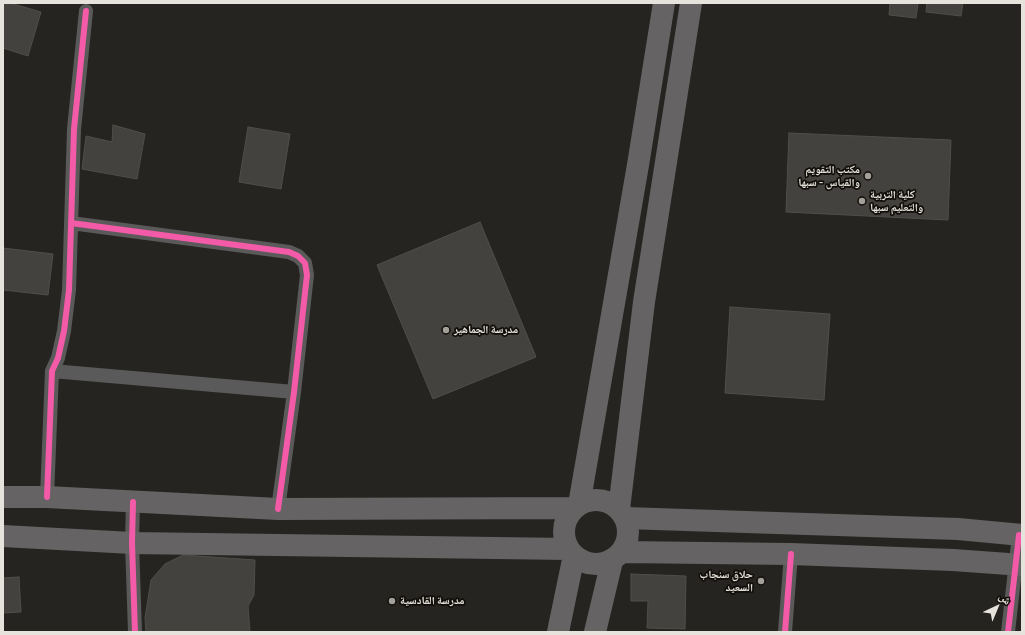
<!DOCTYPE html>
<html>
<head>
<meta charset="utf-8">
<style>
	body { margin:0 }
	#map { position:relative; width:1025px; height:635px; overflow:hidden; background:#262420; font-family:Manrope,"Noto Naskh Arabic",sans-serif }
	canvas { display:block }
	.frame { position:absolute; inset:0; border:4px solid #e6e3dc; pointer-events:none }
	.north { position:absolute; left:977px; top:587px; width:40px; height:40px; -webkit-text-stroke:3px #110e0a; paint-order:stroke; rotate:44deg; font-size:11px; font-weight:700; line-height:16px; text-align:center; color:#e6e3dc }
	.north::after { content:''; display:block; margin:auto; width:14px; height:18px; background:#e6e3dc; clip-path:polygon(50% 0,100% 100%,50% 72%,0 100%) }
</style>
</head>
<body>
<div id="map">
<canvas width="1025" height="635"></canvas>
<div class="frame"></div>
<div class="north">ش</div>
</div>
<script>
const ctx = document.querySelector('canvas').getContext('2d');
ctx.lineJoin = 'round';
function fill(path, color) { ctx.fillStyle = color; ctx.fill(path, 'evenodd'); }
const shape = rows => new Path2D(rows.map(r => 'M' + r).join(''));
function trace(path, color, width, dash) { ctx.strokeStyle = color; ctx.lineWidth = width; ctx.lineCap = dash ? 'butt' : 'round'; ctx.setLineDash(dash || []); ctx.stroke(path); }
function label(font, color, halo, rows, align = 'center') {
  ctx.font = font + ' Manrope,"Noto Naskh Arabic",sans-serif'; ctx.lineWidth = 3.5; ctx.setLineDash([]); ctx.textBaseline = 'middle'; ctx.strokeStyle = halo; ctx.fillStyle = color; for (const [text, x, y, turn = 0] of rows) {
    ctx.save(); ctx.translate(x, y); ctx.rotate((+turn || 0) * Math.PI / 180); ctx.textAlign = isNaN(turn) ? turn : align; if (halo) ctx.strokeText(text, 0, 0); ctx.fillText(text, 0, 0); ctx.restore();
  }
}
const building = shape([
	[3,3,10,3,41,12,28,56,3,48,3,3],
	[890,3,918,3,916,18,889,15,890,3],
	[927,3,963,3,961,16,926,12,927,3],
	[113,125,145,134,137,179,82,169,86,136,112,142,113,125],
	[248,127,290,134,281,189,239,182,248,127],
	[789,133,951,140,948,220,786,212,789,133],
	[480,222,536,357,433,399,377,265,480,222],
	[3,248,53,254,48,295,3,290,3,248],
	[730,307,830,314,824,400,725,393,730,307],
	[183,555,255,560,254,595,248,606,250,632,146,632,145,618,151,580,165,564,183,555],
	[631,574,686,576,685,629,647,628,648,601,631,601,631,574],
	[19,577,21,612,3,613,3,578,19,577]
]);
fill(building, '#44423e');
trace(building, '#514e4a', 1);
trace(shape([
	[71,223,289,252,298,256,305,263,307,275,294,392,278,509],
	[52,371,294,392],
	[47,497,52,371,58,358,64,331,69,290,74,129,86,11],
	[133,502,132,543,135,632],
	[785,632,791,554],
	[1008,632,1019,535]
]), '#5b5a5a', 14);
trace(shape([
	[3,497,47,497,278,509,575,508],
	'564 532a32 32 0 1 1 64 0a32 32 0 1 1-64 0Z',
	[579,505,638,165,664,3],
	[619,509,644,302,691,3],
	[625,518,958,529,1022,535],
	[3,536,132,543,568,549],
	[622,552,791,554,953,560,1022,565],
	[558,632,574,555],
	[595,632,612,561]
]), '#656364', 22);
trace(shape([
	[71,223,289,252,298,256,305,263,307,275,294,392,278,509],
	[47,497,52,371,58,358,64,331,69,290,74,129,86,11],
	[133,502,132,543,135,632],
	[785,632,791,554],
	[1008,632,1019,535]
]), '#f35aa7', 6);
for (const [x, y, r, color] of [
	[868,176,4,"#a3a09a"],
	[862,201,4,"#a3a09a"],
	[446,330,4,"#a3a09a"],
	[761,581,4,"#a3a09a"],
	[392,601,4,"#a3a09a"]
]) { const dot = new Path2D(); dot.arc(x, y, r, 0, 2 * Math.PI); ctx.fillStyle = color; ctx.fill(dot); trace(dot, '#110e0a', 1.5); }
label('bold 11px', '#e6e3dc', '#110e0a', [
	["مكتب التقويم",860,170,"right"],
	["والقياس - سبها",860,183,"right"],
	["كلية التربية",870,195],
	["والتعليم سبها",870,208],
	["مدرسة الجماهير",454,330],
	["حلاق سنجاب",753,575,"right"],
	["السعيد",753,588,"right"],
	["مدرسة القادسية",400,601]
], 'left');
</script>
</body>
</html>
